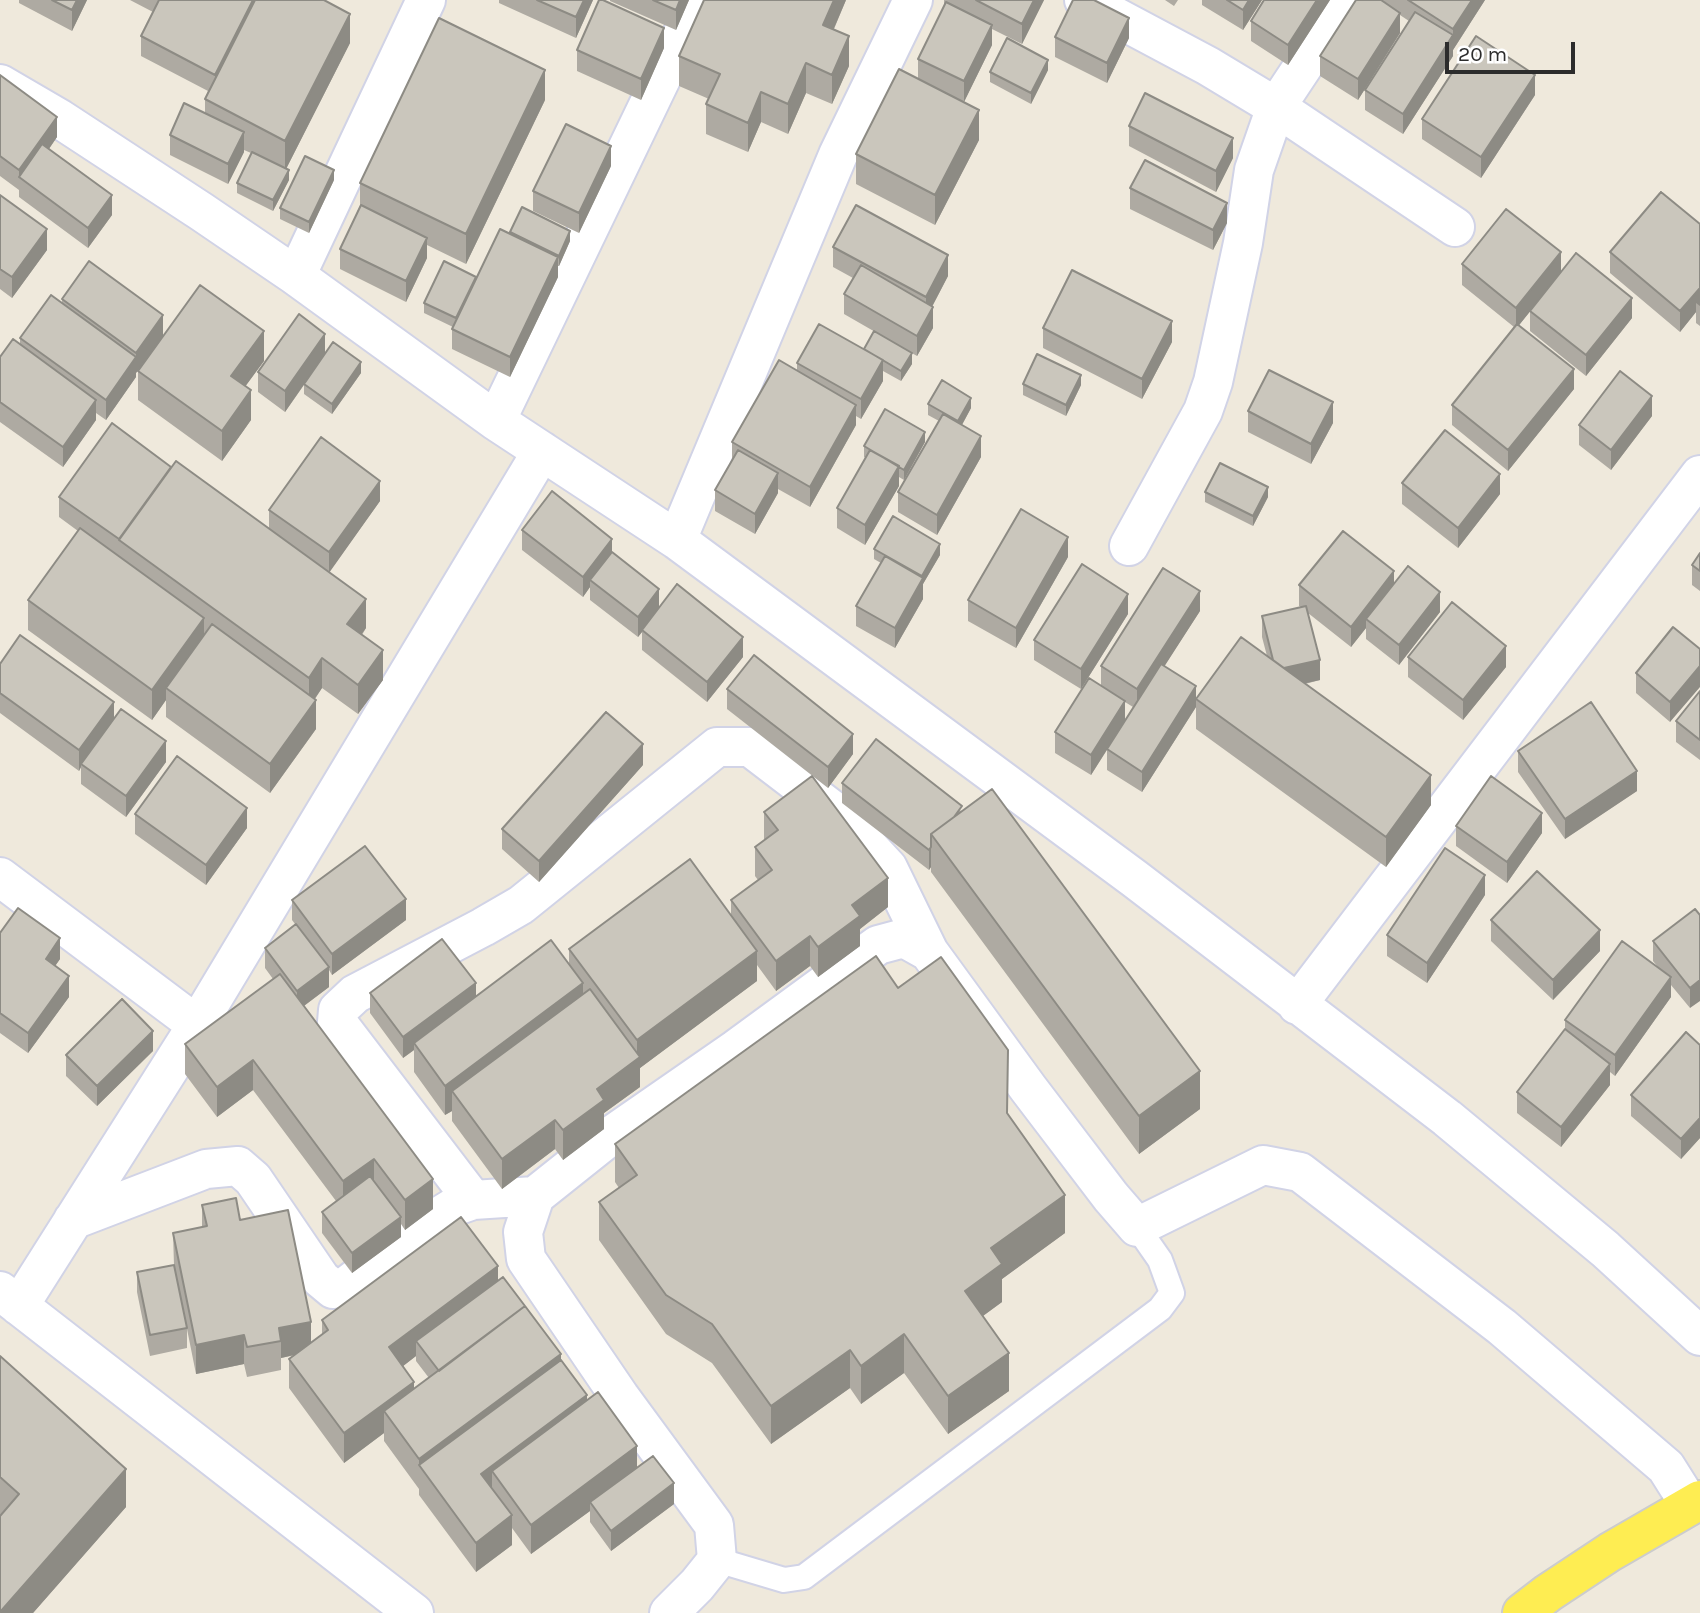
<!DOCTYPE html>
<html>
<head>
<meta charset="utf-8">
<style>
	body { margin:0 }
	#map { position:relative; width:1700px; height:1613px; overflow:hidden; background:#efe9dc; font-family:Karla,sans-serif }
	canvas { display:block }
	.scale { position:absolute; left:1445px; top:42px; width:130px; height:32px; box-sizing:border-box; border:4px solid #2c2c2c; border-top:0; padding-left:9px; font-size:21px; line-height:24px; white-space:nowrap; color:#2c2c2c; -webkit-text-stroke:5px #fff; paint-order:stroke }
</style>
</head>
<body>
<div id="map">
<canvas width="1700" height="1613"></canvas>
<div class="scale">20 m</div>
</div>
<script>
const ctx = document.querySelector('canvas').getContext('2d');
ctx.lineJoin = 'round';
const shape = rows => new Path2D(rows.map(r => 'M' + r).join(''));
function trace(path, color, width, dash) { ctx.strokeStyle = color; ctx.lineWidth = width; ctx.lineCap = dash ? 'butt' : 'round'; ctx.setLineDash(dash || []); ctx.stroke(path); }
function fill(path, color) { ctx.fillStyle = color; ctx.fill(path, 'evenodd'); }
const service = shape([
	[717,1560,784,1580,804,1577,1160,1309,1172,1293,1160,1260,1137,1227]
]);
const minor = shape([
	[1084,0,1208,66,1276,107,1455,227],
	[0,84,60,119,202,212,296,276,496,421,677,540,1135,879,1447,1118,1605,1249,1700,1336],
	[296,276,426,0],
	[496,421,699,0],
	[677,540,838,155,913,0],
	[1129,546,1203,411,1213,382,1243,243,1254,170,1276,107,1347,0],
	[0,877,197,1025],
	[1297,1005,1700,475],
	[473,1200,337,1022,338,1010,355,994,483,927,521,905,717,747,750,747,839,815,888,868,929,952],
	[73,1220,206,1169,238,1166,253,1179,321,1279,333,1289,345,1287,427,1224,456,1206,473,1200,535,1196],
	[0,1291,414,1613],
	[19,1306,197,1025,542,451],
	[669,1613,697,1585,717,1560,714,1525,620,1397,526,1259,523,1232,535,1196,609,1137,736,1049,878,945,904,938,929,952,1028,1088,1111,1197,1137,1227,1263,1165,1300,1172,1502,1327,1666,1467,1690,1505]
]);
const primary = shape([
	[1522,1613,1548,1593,1610,1552,1700,1500]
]);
trace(service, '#d1d3e6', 28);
trace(minor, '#d1d3e6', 42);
trace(primary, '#ccc', 42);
trace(service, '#fff', 24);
trace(minor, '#fff', 38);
trace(primary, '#feed52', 38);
fill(shape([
	[19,0,87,0,72,31,19,3],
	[130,0,324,0,350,43,286,169,289,180,273,211,237,193,237,183,251,153,244,150,244,152,228,184,170,155,170,135,205,113,205,99,208,91,141,56,141,36,153,12],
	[499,0,593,0,576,38,499,3],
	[610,0,689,0,676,30,610,1],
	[846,0,834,29,849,66,832,104,806,93,788,134,761,122,748,152,706,134,706,104,709,99,679,86,679,56],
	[944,0,1044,0,1022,44,992,29,992,45,964,102,979,140,935,225,856,184,856,154,918,78,918,59,945,4,944,4],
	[1165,0,1178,0,1174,6],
	[1202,0,1262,0,1243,30,1202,5],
	[1330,0,1288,65,1251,41,1251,21],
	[1356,0,1485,0,1453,50,1453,56,1403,134,1365,110,1365,90,1409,21,1400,15,1400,33,1358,100,1320,76,1320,56],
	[1055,37,1129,38,1107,83,1055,57],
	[664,48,641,100,577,71,577,50],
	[1048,70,1031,104,990,82,990,72],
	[0,75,57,137,49,149,112,215,88,248,19,197,19,190,0,176],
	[1535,95,1481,178,1422,139,1422,119],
	[545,100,466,264,427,245,427,258,406,302,340,269,340,249,360,206,360,183],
	[1129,126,1233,158,1216,192,1129,146],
	[611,166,579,233,533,211,533,191],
	[334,180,309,233,280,219,280,208],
	[1130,188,1227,223,1213,250,1130,209],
	[0,195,47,250,12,298,0,289],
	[1700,224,1700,326,1696,323,1696,312,1680,332,1610,273,1610,252],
	[510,232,570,241,559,266,558,266,558,277,510,377,452,349,452,329,453,327,424,313,424,303,476,279,510,234],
	[833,247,948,276,932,307,933,328,917,356,844,314,844,294,853,278,833,267],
	[1462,264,1561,272,1632,318,1586,376,1530,331,1530,311,1519,325,1574,389,1508,471,1452,425,1452,405,1514,327,1462,285],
	[62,299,163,336,136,373,136,377,106,420,96,413,96,420,63,467,0,422,0,357,20,345,20,338,62,303],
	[1043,328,1172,342,1142,399,1043,348],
	[864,349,912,364,901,381,883,371,883,381,861,419,856,416,856,425,810,507,778,489,778,493,755,534,715,511,715,490,732,460,732,442,797,371,797,363],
	[325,353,361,373,332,414,304,394,304,385,285,412,258,392,258,372],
	[264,361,245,386,251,420,222,461,138,400,138,371],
	[1023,384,1081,385,1066,416,1023,395],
	[928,404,971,408,962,425,981,457,937,535,898,512,898,492,939,421,928,415],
	[1248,411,1333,423,1311,464,1248,432],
	[1652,416,1611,470,1579,445,1579,425],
	[925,442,904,480,899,477,899,486,865,545,837,528,837,508,866,458,864,457,864,446],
	[171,469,269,528,269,510,380,501,329,572,366,628,362,635,383,680,358,714,322,688,315,699,316,729,270,793,166,717,166,700,152,720,28,630,28,600,78,531,59,517,59,497],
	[1402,483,1500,494,1458,548,1402,504],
	[1205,492,1268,497,1253,526,1205,502],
	[522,530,612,552,659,607,743,657,707,702,642,650,642,632,638,637,590,600,590,587,583,597,522,550],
	[874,549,940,555,923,584,923,599,895,648,856,626,856,606,881,563,874,559],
	[1700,553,1700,591,1692,585,1692,565],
	[1068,557,1016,648,968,621,968,600],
	[1394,583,1440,612,1399,665,1366,639,1366,628,1351,647,1308,613,1320,680,1305,684,1431,805,1386,867,1196,729,1196,707,1142,792,1107,770,1107,750,1091,775,1055,753,1055,732,1101,686,1101,666,1200,611,1164,666,1196,699,1267,656,1262,637,1262,616,1301,607,1299,606,1299,585],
	[1125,702,1133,707,1125,720],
	[1128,614,1081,689,1034,660,1034,640],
	[1700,649,1670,722,1636,693,1636,673],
	[1408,657,1506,667,1463,720,1408,677],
	[0,664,114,719,166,762,126,817,81,784,81,767,79,771,0,713],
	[727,689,853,754,828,788,727,709],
	[1700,691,1700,760,1676,742,1676,721],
	[1518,751,1637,791,1565,839,1518,772],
	[643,765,539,882,502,849,502,829],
	[842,783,962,811,1200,1109,1139,1154,931,872,931,867,929,870,842,803],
	[764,812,888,907,860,929,860,946,818,977,810,966,776,991,757,965,757,981,640,1068,640,1087,604,1113,604,1129,563,1160,555,1149,502,1189,452,1121,452,1111,445,1115,414,1072,414,1050,403,1058,370,1013,370,993,476,997,569,965,569,949,731,916,731,900,758,880,755,876,755,847,764,840],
	[135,814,247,828,206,885,135,834],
	[1456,826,1542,833,1507,883,1456,846],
	[1485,895,1427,983,1387,956,1387,935],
	[292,900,406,920,332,975,329,970,329,987,304,1006,433,1209,405,1230,401,1224,401,1237,352,1273,322,1233,322,1212,336,1201,253,1090,217,1117,185,1074,185,1044,273,979,265,968,265,948,295,924,292,920],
	[1695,909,1690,1008,1671,985,1671,997,1615,1076,1610,1072,1610,1085,1561,1147,1517,1113,1517,1092,1565,1029,1565,1020,1658,967,1653,961,1653,941],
	[1491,920,1600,951,1553,1000,1491,941],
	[0,933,60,959,55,966,69,997,28,1053,0,1033],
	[898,988,1007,1114,1065,1233,1002,1279,1002,1302,983,1316,1009,1391,948,1434,904,1373,861,1404,850,1388,771,1444,712,1363,666,1334,599,1240,599,1202,619,1188,615,1182,615,1144],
	[1700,1045,1700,1138,1681,1159,1631,1116,1631,1095],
	[153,1051,97,1106,66,1076,66,1055],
	[202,1205,240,1220,311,1343,322,1335,322,1320,498,1280,561,1361,587,1401,637,1467,674,1504,611,1551,590,1522,590,1511,531,1554,512,1528,512,1545,476,1572,419,1495,419,1489,384,1441,384,1433,344,1463,289,1388,289,1359,295,1355,281,1358,281,1370,247,1377,244,1364,196,1374,187,1329,187,1348,150,1356,137,1292,137,1272,174,1265,173,1233,202,1227],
	[416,1356,416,1361,429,1378,414,1389,403,1366],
	[0,1356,126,1507,33,1613,0,1613]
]), '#aeaaa2');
fill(shape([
	[77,0,87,0,72,31,72,10],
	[253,0,258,0,215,95,215,75],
	[584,0,593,0,576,38,576,17],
	[680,0,689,0,676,30,676,10],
	[834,0,846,0,823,54,823,25],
	[1034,0,1044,0,1022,44,1022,24],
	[1249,0,1262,0,1243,30,1243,10],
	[1317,0,1330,0,1288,65,1288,45],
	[1472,0,1485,0,1453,50,1453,29],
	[1400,13,1400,33,1358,100,1358,79],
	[350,14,350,43,285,171,285,141],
	[1129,18,1129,38,1107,83,1107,63],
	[992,25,992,45,964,102,964,81],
	[664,28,664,48,641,100,641,79],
	[1453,35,1453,56,1403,134,1403,114],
	[849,36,849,66,832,104,832,75],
	[1048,60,1048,70,1031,104,1031,93],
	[806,63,806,93,788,134,788,104],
	[545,70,545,100,466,264,466,234],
	[1535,75,1535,95,1481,178,1481,157],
	[761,92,761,122,748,152,748,123],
	[979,110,979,140,935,225,935,195],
	[57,117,57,137,26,182,19,177,19,170],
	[244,132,244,152,228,184,228,164],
	[1233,138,1233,158,1216,192,1216,171],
	[611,146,611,166,579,233,579,213],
	[289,170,289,180,273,211,273,200],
	[334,170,334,180,309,233,309,222],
	[112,195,112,215,88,248,88,228],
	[1227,203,1227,223,1213,250,1213,230],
	[47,229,47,250,12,298,12,277],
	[570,231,570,241,559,266,559,256],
	[427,238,427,258,406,302,406,281],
	[1561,252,1561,273,1516,329,1516,308],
	[948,255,948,276,926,318,926,297],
	[558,257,558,277,510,377,510,357],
	[1700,288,1700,306,1696,303,1696,312,1680,332,1680,311],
	[1632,298,1632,318,1586,376,1586,355],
	[933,307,933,328,917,356,917,336],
	[163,315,163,336,136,373,136,377,106,420,106,400,136,357,136,353],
	[1172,321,1172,342,1142,399,1142,379],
	[264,331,264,361,231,406,231,376],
	[325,334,325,354,285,412,285,391],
	[912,353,912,364,901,381,901,371],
	[883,360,883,381,861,419,861,399],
	[361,362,361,373,332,414,332,404],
	[1574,369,1574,389,1508,471,1508,450],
	[1081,375,1081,385,1066,416,1066,405],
	[251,390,251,420,222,461,222,431],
	[1652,396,1652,416,1611,470,1611,450],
	[971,398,971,408,958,432,958,421],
	[96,400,96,420,63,467,63,447],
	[1333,402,1333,423,1311,464,1311,444],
	[856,405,856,425,810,507,810,487],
	[925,432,925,442,904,480,904,470],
	[981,436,981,457,937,535,937,515],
	[899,466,899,486,865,545,865,525],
	[171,467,171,487,119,540,119,560,119,539],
	[778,473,778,493,755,534,755,514],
	[1500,474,1500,494,1458,548,1458,528],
	[380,481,380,501,329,573,329,552],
	[1268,487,1268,497,1253,526,1253,516],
	[1068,537,1068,557,1016,648,1016,628],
	[612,539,612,559,590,580,590,587,583,597,583,577],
	[940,544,940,555,923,584,923,599,895,648,895,628,922,580,922,576],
	[1394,571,1394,592,1366,619,1366,628,1351,647,1351,627],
	[659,589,659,610,642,630,642,632,638,637,638,617],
	[1200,591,1200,611,1137,709,1137,689],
	[1440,592,1440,612,1399,665,1399,645],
	[1128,594,1128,614,1081,689,1081,669],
	[366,599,366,628,347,654,347,624],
	[204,618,204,647,166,688,166,700,152,720,152,690],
	[743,637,743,657,707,702,707,682],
	[1506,646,1506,667,1463,720,1463,700],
	[383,650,383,680,358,714,358,685],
	[322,658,322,688,309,707,309,678],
	[1320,660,1320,680,1275,690,1275,670],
	[1700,666,1700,687,1670,722,1670,702],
	[1196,686,1196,707,1142,792,1142,772],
	[316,700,316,729,270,793,270,764],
	[1125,701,1125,721,1091,775,1091,755],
	[114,702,114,722,81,764,81,767,79,771,79,750],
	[853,734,853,754,828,788,828,767],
	[166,741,166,762,126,817,126,796],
	[643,744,643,765,539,882,539,861],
	[1637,771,1637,791,1565,839,1565,819],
	[1431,775,1431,805,1386,867,1386,837],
	[247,808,247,828,206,885,206,865],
	[1542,813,1542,833,1507,883,1507,862],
	[931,847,931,867,929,870,929,850],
	[1485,875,1485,895,1427,983,1427,963],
	[888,878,888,907,860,929,860,946,818,977,818,947,852,905],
	[406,899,406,920,332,975,332,954],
	[1600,930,1600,951,1553,1000,1553,980],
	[810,936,810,966,776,991,776,961],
	[60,938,60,959,46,979,46,959],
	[757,951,757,981,640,1068,640,1087,604,1113,604,1129,563,1160,563,1130,597,1089,637,1059,637,1040],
	[329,967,329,987,297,1011,297,991],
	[69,976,69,997,28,1053,28,1033],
	[1671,977,1671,997,1615,1076,1615,1055],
	[1700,980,1700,1001,1690,1008,1690,988],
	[476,983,476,1003,414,1043,414,1050,403,1058,403,1037],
	[583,983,583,1013,452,1091,452,1111,445,1115,445,1086],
	[153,1031,153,1051,97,1106,97,1086],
	[253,1060,253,1090,217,1117,217,1087],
	[1610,1064,1610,1085,1561,1147,1561,1127],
	[1200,1071,1200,1109,1139,1154,1139,1116],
	[1700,1118,1700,1138,1681,1159,1681,1139],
	[555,1120,555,1149,502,1189,502,1159],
	[374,1159,374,1188,343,1211,343,1181],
	[433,1179,433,1209,405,1230,405,1200],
	[1065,1195,1065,1233,1002,1279,1002,1302,965,1329,965,1291,991,1248],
	[401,1217,401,1237,352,1273,352,1253],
	[498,1266,498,1296,416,1341,416,1356,389,1377,389,1347],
	[311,1322,311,1351,281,1358,281,1341,279,1328],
	[904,1334,904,1373,861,1404,861,1366],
	[244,1335,244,1364,196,1374,196,1345],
	[850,1350,850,1388,771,1444,771,1406],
	[1009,1353,1009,1391,948,1434,948,1396],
	[561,1354,561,1383,419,1465,419,1459],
	[414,1382,414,1411,384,1411,384,1433,344,1463,344,1433],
	[587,1395,587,1425,492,1471,492,1495,481,1474],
	[637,1446,637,1476,590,1502,590,1511,531,1554,531,1525],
	[126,1469,126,1507,33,1613,0,1613],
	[674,1483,674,1504,611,1551,611,1531],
	[512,1515,512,1545,476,1572,476,1543]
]), '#8d8b84');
const building = shape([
	[52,0,77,0,72,10,52,0],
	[159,0,253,0,215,75,141,36,159,0],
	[255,0,324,0,350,14,285,141,205,99,255,0],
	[537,0,584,0,576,17,537,0],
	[599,0,603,0,664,28,641,79,577,50,599,0],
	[653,0,680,0,676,10,653,0],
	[704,0,834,0,823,25,849,36,832,75,806,63,788,104,761,92,748,123,706,104,720,74,679,56,704,0],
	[976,0,1034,0,1022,24,976,0],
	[1073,0,1094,0,1129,18,1107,63,1055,37,1073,0],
	[1227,0,1249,0,1243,10,1227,0],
	[1264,0,1317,0,1288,45,1251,21,1264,0],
	[1356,0,1381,0,1400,13,1358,79,1320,56,1356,0],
	[1408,0,1472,0,1453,29,1408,0],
	[946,2,992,25,964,81,918,59,946,2],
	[1415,12,1453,35,1403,114,1365,90,1415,12],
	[439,18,545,70,466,234,360,183,439,18],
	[1476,36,1535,75,1481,157,1422,119,1476,36],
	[1007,38,1048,60,1031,93,990,72,1007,38],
	[899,69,979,110,935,195,856,154,899,69],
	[0,75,57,117,19,170,0,156,0,75],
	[1145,93,1233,138,1216,171,1129,126,1145,93],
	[184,103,244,132,228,164,170,135,184,103],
	[566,124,611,146,579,213,533,191,566,124],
	[42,144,112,195,88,228,19,177,42,144],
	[252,152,289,170,273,200,237,183,252,152],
	[305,156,334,170,309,222,280,208,305,156],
	[1145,160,1227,203,1213,230,1130,188,1145,160],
	[1661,192,1700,224,1700,288,1680,311,1610,252,1661,192],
	[0,195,47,229,12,277,0,269,0,195],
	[361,205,427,238,406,281,340,249,361,205],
	[856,205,948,255,926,297,833,247,856,205],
	[522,207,570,231,559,256,510,232,522,207],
	[1506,209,1561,252,1516,308,1462,264,1506,209],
	[500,229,558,257,510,357,452,329,500,229],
	[1576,253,1632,298,1586,355,1530,311,1576,253],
	[89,261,163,315,136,353,62,299,89,261],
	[444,261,476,277,456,318,424,303,444,261],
	[861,265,933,307,917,336,844,294,861,265],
	[1072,270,1172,321,1142,379,1043,328,1072,270],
	[200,285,264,331,231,376,251,390,222,431,138,371,200,285],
	[51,295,136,357,106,400,20,338,51,295],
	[299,314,325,334,285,391,258,372,299,314],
	[819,324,883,360,861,399,797,363,819,324],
	[1517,324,1574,369,1508,450,1452,405,1517,324],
	[874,331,912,353,901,371,864,349,874,331],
	[13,339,96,400,63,447,0,402,0,357,13,339],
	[333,342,361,362,332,404,304,384,333,342],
	[1037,354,1081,375,1066,405,1023,384,1037,354],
	[779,360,856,405,810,487,732,442,779,360],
	[1269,370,1333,402,1311,444,1248,411,1269,370],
	[1620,371,1652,396,1611,450,1579,425,1620,371],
	[942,380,971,398,958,421,928,404,942,380],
	[885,409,925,432,904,470,864,446,885,409],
	[943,414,981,436,937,515,898,492,943,414],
	[112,423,171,467,119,539,59,497,112,423],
	[1445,430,1500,474,1458,528,1402,483,1445,430],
	[321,437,380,481,329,552,269,510,321,437],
	[738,450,778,473,755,514,715,490,738,450],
	[870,450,899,466,865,525,837,508,870,450],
	[176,461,366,599,347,624,383,650,358,685,322,658,309,678,119,540,176,461],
	[1220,463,1268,487,1253,516,1205,492,1220,463],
	[552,491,612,539,583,577,522,530,552,491],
	[1021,509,1068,537,1016,628,968,600,1021,509],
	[893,516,940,544,922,576,874,549,893,516],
	[80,528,204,618,152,690,28,600,80,528],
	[1343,531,1394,571,1351,627,1299,585,1343,531],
	[612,552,659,589,638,617,590,580,612,552],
	[1700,553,1700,571,1692,565,1700,553],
	[885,556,923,578,895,628,856,606,885,556],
	[1082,564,1128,594,1081,669,1034,640,1082,564],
	[1408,566,1440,592,1399,645,1366,619,1408,566],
	[1163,568,1200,591,1137,689,1101,666,1163,568],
	[677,584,743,637,707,682,642,630,677,584],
	[1452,602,1506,646,1463,700,1408,657,1452,602],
	[1306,606,1320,660,1284,668,1273,660,1262,616,1306,606],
	[212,624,316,700,270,764,166,688,212,624],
	[1673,627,1700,649,1700,666,1670,702,1636,673,1673,627],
	[20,635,114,702,79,750,0,693,0,664,20,635],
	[1241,637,1431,775,1386,837,1196,699,1241,637],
	[754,655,853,734,828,767,727,689,754,655],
	[1161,664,1196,686,1142,772,1107,749,1161,664],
	[1089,678,1125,701,1091,755,1055,732,1089,678],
	[1700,691,1700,740,1676,721,1700,691],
	[1591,702,1637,771,1565,819,1518,751,1591,702],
	[121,709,166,741,126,796,81,764,121,709],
	[606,712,643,744,539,861,502,829,606,712],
	[876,739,962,806,954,817,931,834,931,847,929,850,842,783,876,739],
	[177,756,247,808,206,865,135,814,177,756],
	[812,776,888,878,852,905,860,916,818,947,810,936,776,961,731,900,772,870,755,847,778,830,764,812,812,776],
	[1491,776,1542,813,1507,862,1456,826,1491,776],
	[992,789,1200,1071,1139,1116,931,834,992,789],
	[365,846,406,899,332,954,292,900,365,846],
	[1445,848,1485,875,1427,963,1387,935,1445,848],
	[690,859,757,951,637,1040,569,949,690,859],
	[1537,871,1600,930,1553,980,1491,920,1537,871],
	[18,908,60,938,46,959,69,976,28,1033,0,1013,0,933,18,908],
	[1695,909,1700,915,1700,980,1690,988,1653,941,1695,909],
	[296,924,329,967,297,991,265,948,296,924],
	[442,939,476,983,403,1037,370,993,442,939],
	[551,940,583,983,445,1086,414,1043,551,940],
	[1622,941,1671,977,1615,1055,1565,1020,1622,941],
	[876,956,898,988,941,957,1008,1050,1007,1113,1065,1195,991,1248,1002,1264,965,1291,1009,1353,948,1396,904,1334,861,1366,850,1350,771,1406,712,1324,666,1295,599,1202,637,1175,615,1144,876,956],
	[280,974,433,1179,405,1200,374,1159,343,1181,253,1060,217,1087,185,1044,280,974],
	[590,989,640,1057,597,1089,604,1100,563,1130,555,1120,502,1159,452,1091,590,989],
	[122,999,153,1031,97,1086,66,1055,122,999],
	[1565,1029,1610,1064,1561,1127,1517,1092,1565,1029],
	[1686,1032,1700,1045,1700,1118,1681,1139,1631,1095,1686,1032],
	[370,1176,401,1217,352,1253,322,1212,370,1176],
	[236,1198,240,1220,288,1210,311,1322,279,1328,281,1341,247,1347,244,1335,196,1345,173,1233,207,1226,202,1205,236,1198],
	[461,1217,498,1266,389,1347,414,1382,344,1433,289,1359,328,1330,322,1320,461,1217],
	[174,1265,187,1328,150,1335,137,1272,174,1265],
	[503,1277,528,1310,525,1306,439,1371,416,1341,503,1277],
	[525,1306,561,1354,419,1459,384,1411,525,1306],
	[0,1356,126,1469,0,1612,0,1516,19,1494,0,1477,0,1356],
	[561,1360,587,1395,481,1474,512,1515,476,1543,419,1465,561,1360],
	[598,1392,637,1446,531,1525,492,1471,598,1392],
	[653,1456,674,1483,611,1531,590,1502,653,1456]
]);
fill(building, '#cac6bc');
trace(building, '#8d8b84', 2);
</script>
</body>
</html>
